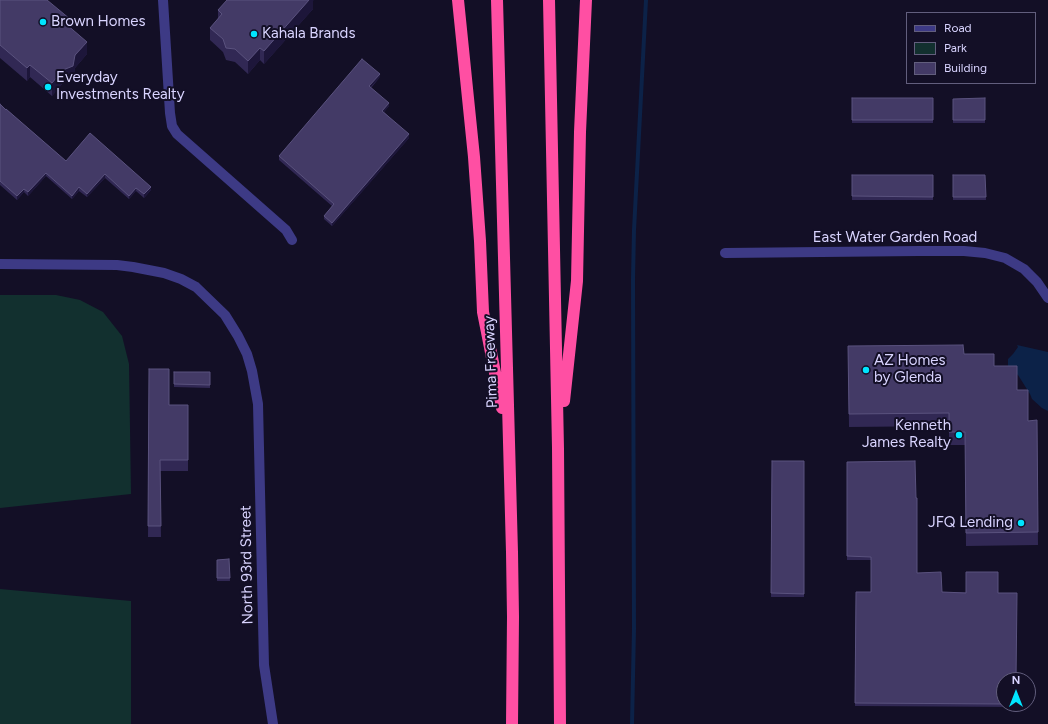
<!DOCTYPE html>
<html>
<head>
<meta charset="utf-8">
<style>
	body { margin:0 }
	#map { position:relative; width:1048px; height:724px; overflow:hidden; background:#130f26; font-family:Figtree,sans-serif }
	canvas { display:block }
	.legend { position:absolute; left:906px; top:12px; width:130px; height:72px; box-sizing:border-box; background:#130f26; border:1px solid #625e7d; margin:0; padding:5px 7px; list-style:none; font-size:12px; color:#d9d4ff }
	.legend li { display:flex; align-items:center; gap:8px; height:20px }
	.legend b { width:20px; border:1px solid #625e7d }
	.north { position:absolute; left:996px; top:672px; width:40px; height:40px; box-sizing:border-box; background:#130f26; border:1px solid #625e7d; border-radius:50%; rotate:0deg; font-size:11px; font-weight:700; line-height:16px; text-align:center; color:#d9d4ff }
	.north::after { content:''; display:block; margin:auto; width:14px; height:18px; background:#00e5ff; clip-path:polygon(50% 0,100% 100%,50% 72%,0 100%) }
</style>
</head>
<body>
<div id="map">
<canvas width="1048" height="724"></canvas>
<ul class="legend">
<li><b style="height:5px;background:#3d3a85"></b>Road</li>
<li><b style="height:11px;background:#12302f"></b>Park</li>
<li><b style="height:11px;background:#433a66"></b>Building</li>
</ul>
<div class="north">N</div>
</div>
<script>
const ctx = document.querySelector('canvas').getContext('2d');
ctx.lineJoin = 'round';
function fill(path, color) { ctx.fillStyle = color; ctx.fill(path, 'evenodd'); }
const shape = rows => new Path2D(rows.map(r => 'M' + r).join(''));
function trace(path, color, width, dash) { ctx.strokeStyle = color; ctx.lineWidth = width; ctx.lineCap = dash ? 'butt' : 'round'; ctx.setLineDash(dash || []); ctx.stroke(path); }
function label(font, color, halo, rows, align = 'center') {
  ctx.font = font + ' Figtree,sans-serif'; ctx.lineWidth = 4; ctx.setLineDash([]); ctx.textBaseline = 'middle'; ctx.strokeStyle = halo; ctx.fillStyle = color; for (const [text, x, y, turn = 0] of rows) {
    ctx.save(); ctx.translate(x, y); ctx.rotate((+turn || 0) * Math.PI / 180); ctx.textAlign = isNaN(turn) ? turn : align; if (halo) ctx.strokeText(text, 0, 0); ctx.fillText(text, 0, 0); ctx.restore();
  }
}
fill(shape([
	[0,295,56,295,80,300,103,312,122,336,129,364,131,494,0,508],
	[0,589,131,601,131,724,0,724]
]), '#12302f');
fill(shape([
	[1017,345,1048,352,1048,411,1042,408,1032,399,1030,394,1018,375,1008,370,1008,359,1013,354,1018,347]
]), '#0c2248');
trace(shape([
	[632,724,634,629,633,279,634,230,646,0]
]), '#0c2248', 4);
trace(shape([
	[163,0,170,113,172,126,177,134,286,230,292,240],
	[725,253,919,251,964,251,985,253,1005,258,1024,269,1037,282,1048,298],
	[0,264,117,265,133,267,164,273,181,279,196,287,225,315,238,336,247,354,252,371,258,404,264,665,273,724]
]), '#3d3a85', 10);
trace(shape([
	[458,0,474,157,480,241,483,312,502,408],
	[497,0,512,552,513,617,512,724],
	[549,0,558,448,560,724],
	[564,401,577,281,580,132,586,0]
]), '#ff4fa3', 12);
fill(shape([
	[0,0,70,27,87,54,75,68,73,79,63,83,52,96,30,77,27,81,0,58],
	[313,1,313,9,264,64,260,60,248,74,235,62,226,60,223,52,210,40,210,28,218,20,218,10],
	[380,77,371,88,389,106,384,112,409,138,332,226,324,219,324,216,332,206,279,160,279,156],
	[852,98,933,98,933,123,852,123],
	[985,98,985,123,953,123,953,99],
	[0,104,66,161,151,190,144,198,136,191,129,199,105,178,87,197,79,191,72,199,46,176,28,196,24,192,17,200,0,185],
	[852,175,933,175,933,200,852,200],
	[953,175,985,175,986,200,953,200],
	[848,346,964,354,994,366,1017,390,1028,421,1037,420,1038,545,966,546,965,445,949,445,949,426,849,427],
	[149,369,169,405,188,405,188,471,160,471,161,537,148,537],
	[174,372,210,372,210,388,174,387],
	[772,461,804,461,804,597,771,597],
	[847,462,917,573,942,592,998,593,1016,704,1016,707,855,706,856,592,871,592,871,560,847,560],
	[229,559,230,581,217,581,217,560]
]), '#312854');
fill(shape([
	[309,0,314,0,313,1,313,9,264,64,264,51],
	[70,19,70,32,66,24],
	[87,42,87,54,75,68,73,79,63,83,52,96,52,83],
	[260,48,260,60,248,74,248,61],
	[30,65,30,77,27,81,27,68],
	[380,74,380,77,369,89,369,86],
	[389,103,389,106,382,114,382,111],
	[409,134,409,138,332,226,332,223],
	[46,173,46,176,28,196,28,192],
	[105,174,105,178,87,197,87,194],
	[79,187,79,191,72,199,72,196],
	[151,187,151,190,144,198,144,194],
	[136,188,136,191,129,199,129,196],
	[24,189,24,192,17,200,17,196]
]), '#1d163a');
const building = shape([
	[0,0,47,0,70,19,66,24,87,42,75,55,73,66,63,70,52,83,30,65,27,68,0,45,0,0],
	[227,0,309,0,264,51,260,48,248,61,235,49,226,48,223,39,210,28,222,14,218,10,227,0],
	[362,59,380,74,369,86,389,103,382,111,409,134,332,223,324,216,334,204,279,156,362,59],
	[852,98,933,98,933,120,852,120,852,98],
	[985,98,985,120,953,120,953,99,985,98],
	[0,104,6,110,6,109,66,161,90,133,151,187,144,194,136,188,129,196,105,174,87,194,79,187,72,196,46,173,28,192,24,189,17,196,0,181,0,104],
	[852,175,933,175,933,197,852,196,852,175],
	[953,175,985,175,986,197,953,197,953,175],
	[963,345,964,354,994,354,994,366,1017,366,1017,390,1028,390,1028,421,1037,420,1038,532,966,533,965,432,949,432,949,413,849,414,848,346,963,345],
	[149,369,169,369,169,405,188,405,188,460,160,460,161,526,148,526,149,369],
	[174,372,210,372,210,385,174,384,174,372],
	[772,461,804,461,804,594,771,593,772,461],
	[915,461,916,498,917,498,917,573,941,572,942,592,966,593,966,572,998,572,998,593,1017,593,1016,680,1004,680,1004,704,855,703,856,592,871,592,871,557,847,556,847,462,915,461],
	[229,559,230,578,217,578,217,560,229,559]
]);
fill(building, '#433a66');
trace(building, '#5a527e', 1);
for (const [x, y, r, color] of [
	[43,22,4,"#00e5ff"],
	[254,34,4,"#00e5ff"],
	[48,87,4,"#00e5ff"],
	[866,370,4,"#00e5ff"],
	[959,435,4,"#00e5ff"],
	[1021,523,4,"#00e5ff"]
]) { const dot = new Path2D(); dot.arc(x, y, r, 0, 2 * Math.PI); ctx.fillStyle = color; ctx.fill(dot); trace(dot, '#130f26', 1.5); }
label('15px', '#d9d4ff', '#130f26', [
	["Brown Homes",51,22],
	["Kahala Brands",262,34],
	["Everyday",56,78],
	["Investments Realty",56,95],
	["AZ Homes",874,361],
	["by Glenda",874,378],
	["Kenneth",951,426,"right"],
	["James Realty",951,443,"right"],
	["JFQ Lending",1013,523,"right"]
], 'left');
label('15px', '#d9d4ff', '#130f26', [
	["East Water Garden Road",895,238],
	["Pima Freeway",491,362,-92],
	["North 93rd Street",247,565,-91]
]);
</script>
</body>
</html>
